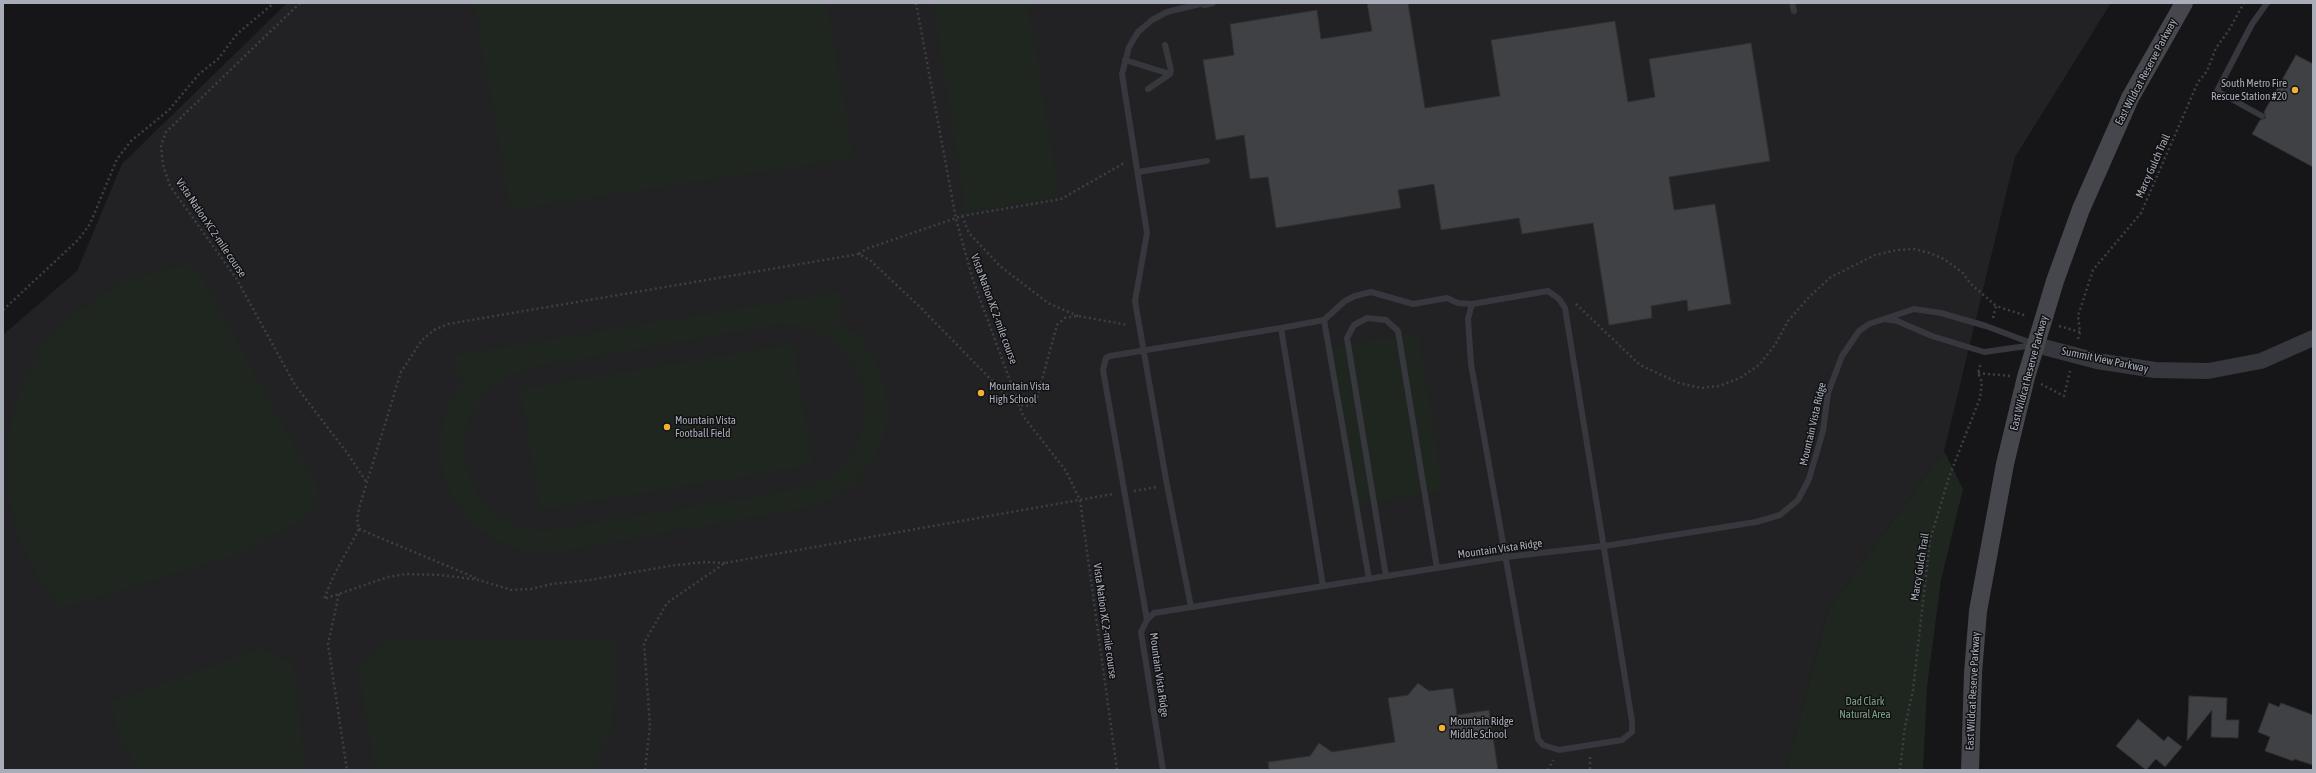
<!DOCTYPE html>
<html>
<head>
<meta charset="utf-8">
<style>
	body { margin:0 }
	#map { position:relative; width:2316px; height:773px; overflow:hidden; background:#161618; font-family:"Asap Condensed",sans-serif }
	canvas { display:block }
	.frame { position:absolute; inset:0; border:4px solid #a8adb8; pointer-events:none }
</style>
</head>
<body>
<div id="map">
<canvas width="2316" height="773"></canvas>
<div class="frame"></div>
</div>
<script>
const ctx = document.querySelector('canvas').getContext('2d');
ctx.lineJoin = 'round';
function fill(path, color) { ctx.fillStyle = color; ctx.fill(path, 'evenodd'); }
const shape = rows => new Path2D(rows.map(r => 'M' + r).join(''));
function trace(path, color, width, dash) { ctx.strokeStyle = color; ctx.lineWidth = width; ctx.lineCap = dash ? 'butt' : 'round'; ctx.setLineDash(dash || []); ctx.stroke(path); }
function label(font, color, halo, rows, align = 'center') {
  ctx.font = font + ' "Asap Condensed",sans-serif'; ctx.lineWidth = 3; ctx.setLineDash([]); ctx.textBaseline = 'middle'; ctx.strokeStyle = halo; ctx.fillStyle = color; for (const [text, x, y, turn = 0] of rows) {
    ctx.save(); ctx.translate(x, y); ctx.rotate((+turn || 0) * Math.PI / 180); ctx.textAlign = isNaN(turn) ? turn : align; if (halo) ctx.strokeText(text, 0, 0); ctx.fillText(text, 0, 0); ctx.restore();
  }
}
fill(shape([
	[287,3,2111,3,2015,157,1944,451,1828,610,1786,770,3,770,3,335,77,271,122,164]
]), '#222225');
fill(shape([
	[474,3,827,3,853,158,511,210],
	[933,3,1027,3,1060,196,966,213],
	[194,264,319,490,309,516,242,553,62,608,40,582,17,534,7,489,8,436,18,396,39,351,76,312,124,282,158,271],
	[840,292,843,315,833,317,861,338,874,357,886,390,888,413,884,436,869,467,853,485,834,498,801,509,569,550,539,552,525,551,497,541,472,524,454,501,443,474,439,444,445,415,450,401,466,377,457,378,454,355],
	[783,324,812,329,837,344,847,355,862,381,866,411,859,440,844,465,820,482,806,488,542,531,523,528,496,514,481,500,471,483,463,453,467,423,482,397,505,377,533,367],
	[1418,333,1443,491,1355,506,1330,347],
	[793,344,813,465,540,510,520,389],
	[1944,451,1963,489,1941,580,1927,687,1923,770,1786,770,1828,610],
	[615,639,616,689,610,735,591,770,375,770,358,668,386,640],
	[262,648,293,665,306,770,138,770,120,738,111,701]
]), '#1e261f');
const building = shape([
	[1367,3,1408,3,1425,108,1500,96,1491,40,1615,21,1628,102,1655,97,1649,59,1751,43,1770,161,1669,177,1674,210,1715,204,1731,304,1688,311,1687,300,1651,306,1652,318,1609,325,1593,223,1522,234,1519,218,1441,230,1434,184,1398,190,1401,208,1276,228,1268,177,1250,179,1244,135,1216,140,1203,60,1234,55,1230,24,1317,10,1321,39,1372,31,1367,3],
	[2296,55,2313,64,2313,167,2252,134,2260,120,2266,118,2264,112,2296,55],
	[1418,683,1429,691,1453,688,1457,715,1489,710,1498,770,1269,770,1268,762,1310,756,1319,743,1332,752,1395,742,1388,698,1408,695,1418,683],
	[2189,696,2227,698,2226,720,2239,720,2238,738,2211,737,2212,710,2187,741,2189,696],
	[2269,703,2279,707,2281,703,2313,715,2313,765,2294,759,2293,761,2265,751,2270,737,2258,732,2269,703],
	[2138,719,2164,741,2168,736,2182,747,2165,767,2156,759,2146,770,2116,746,2138,719]
]);
fill(building, '#404145');
trace(building, '#303034', 1);
trace(shape([
	[300,3,166,132,161,145,163,165,170,186,236,278,295,385,348,454,367,483],
	[916,3,956,219,973,280,1023,416,1066,471,1080,500,1117,770],
	[962,216,969,233,1000,266,1048,303,1078,316],
	[859,254,866,249,962,216,1061,199,1126,162],
	[1576,304,1640,365,1679,383,1701,388,1719,386,1740,378,1759,365,1775,345,1788,321,1810,296,1831,277,1875,255,1897,250,1914,249,1930,253,1944,259,1963,273,1970,283,1996,306],
	[3,310,78,240,90,224,117,159,131,141,169,110,199,74,218,59,237,34,274,3],
	[1993,318,1996,306,2027,316],
	[2059,326,2080,332],
	[2078,339,2080,332,2078,316,2093,270,2141,213,2198,82,2207,71,2216,48,2229,30,2244,3],
	[1978,373,2010,376],
	[2041,384,2064,396,2070,371],
	[1134,491,1157,487],
	[359,529,476,578],
	[725,563,705,562,669,566,590,580,552,584,531,589,511,590,479,580,441,575,406,574,388,577,324,599,334,575,359,529,357,519,359,508,401,372,422,340,434,330,448,324,859,254,871,261,920,307,1009,398,1019,405,1030,406,1037,398,1057,325,1065,318,1078,316,1128,325],
	[339,594,328,644,347,770],
	[1590,757,1590,770],
	[645,770,650,726,644,643,667,603,725,563,1113,494],
	[1548,770,1553,760],
	[1900,770,1905,726,1913,690,1930,540,1949,477,1980,398,1982,382,1978,373,1981,363]
]), '#3d3f44', 2.5, [2, 3]);
trace(shape([
	[1792,3,1794,11],
	[1204,5,1213,3],
	[1125,60,1170,74],
	[1148,89,1170,74,1171,70,1165,45],
	[2262,116,2217,91,2252,24,2267,3],
	[1138,172,1207,161],
	[1884,319,1897,321,1932,336,1984,352,2034,345],
	[1324,320,1369,579],
	[1281,328,1324,320,1345,301,1355,296,1371,292,1413,304,1447,298,1458,303,1472,304,1548,291,1559,299,1565,308,1632,721,1632,732,1622,740,1559,750,1543,745,1538,739,1471,364,1468,319,1472,304],
	[1386,576,1347,338,1354,325,1367,318,1386,320,1398,331,1437,568],
	[1191,607,1167,485,1135,301,1147,233,1122,74,1129,47,1138,32,1152,20,1167,12,1204,3],
	[1147,620,1103,370,1106,358,1110,356,1281,328,1323,586],
	[1163,770,1141,632,1147,620,1154,613,1506,557,1611,545,1756,522,1780,515,1798,500,1809,479,1823,431,1828,393,1842,356,1859,331,1869,324,1914,309,1941,313,1986,326,2034,344]
]), '#37383d', 6);
trace(shape([
	[2036,345,2097,361,2155,370,2208,371,2261,361,2313,338]
]), '#37383d', 16);
trace(shape([
	[1970,770,1973,673,1978,611,2005,464,2026,377,2055,281,2081,209,2130,98,2184,3]
]), '#45474d', 18);
for (const [x, y, r, color] of [
	[2295,90,4,"#f2b134"],
	[981,393,4,"#f2b134"],
	[667,427,4,"#f2b134"],
	[1442,728,4,"#f2b134"]
]) { const dot = new Path2D(); dot.arc(x, y, r, 0, 2 * Math.PI); ctx.fillStyle = color; ctx.fill(dot); trace(dot, '#111113', 1.5); }
label('11px', '#a8adb8', '#111113', [
	["East Wildcat Reserve Parkway",2146,72,-62],
	["Marcy Gulch Trail",2153,166,-66],
	["Vista Nation XC 2-mile course",211,228,56],
	["Vista Nation XC 2-mile course",994,309,70],
	["Summit View Parkway",2105,360,12],
	["East Wildcat Reserve Parkway",2029,373,-75],
	["Mountain Vista Ridge",1813,424,-77],
	["Mountain Vista Ridge",1500,549,-8],
	["Marcy Gulch Trail",1920,567,-81],
	["Vista Nation XC 2-mile course",1105,621,82],
	["Mountain Vista Ridge",1159,675,82],
	["East Wildcat Reserve Parkway",1973,691,-87]
]);
label('11px', '#a8adb8', '#111113', [
	["South Metro Fire",2287,84,"right"],
	["Rescue Station #20",2287,97,"right"],
	["Mountain Vista",989,387],
	["High School",989,400],
	["Mountain Vista",675,421],
	["Football Field",675,434],
	["Mountain Ridge",1450,722],
	["Middle School",1450,735]
], 'left');
label('11px', '#7fa381', '#111113', [
	["Dad Clark",1865,702],
	["Natural Area",1865,715]
]);
</script>
</body>
</html>
